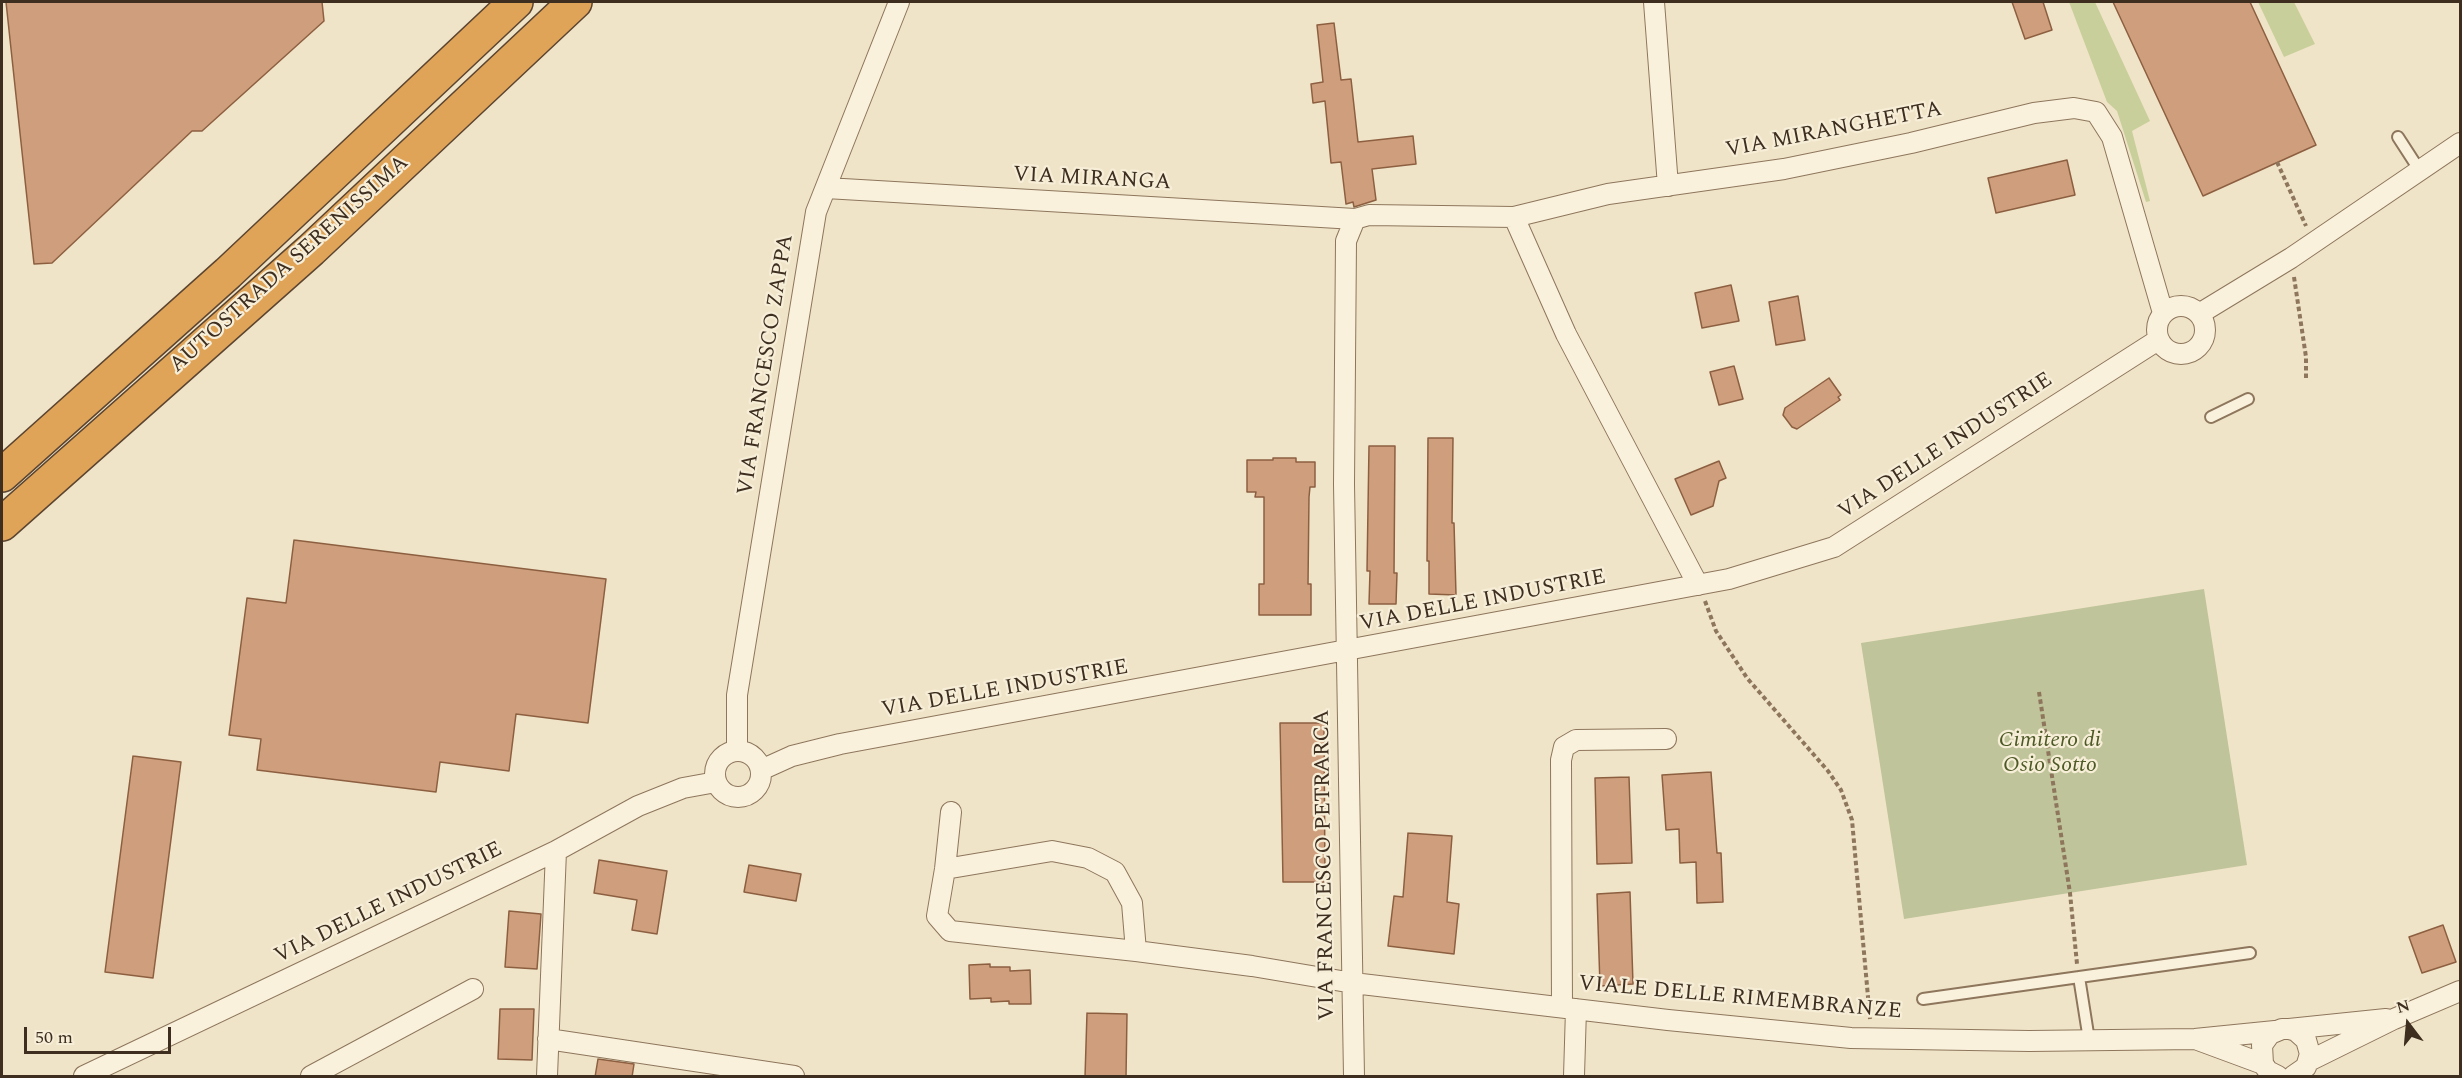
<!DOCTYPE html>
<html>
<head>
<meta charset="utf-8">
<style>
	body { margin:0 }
	#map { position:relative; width:2462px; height:1078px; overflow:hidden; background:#f0e4c8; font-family:Spectral,serif }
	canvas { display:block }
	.frame { position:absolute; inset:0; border:3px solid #3d2e20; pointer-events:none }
	.north { position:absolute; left:2378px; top:994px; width:60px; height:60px; -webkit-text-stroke:4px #f7eed8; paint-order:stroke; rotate:344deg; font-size:16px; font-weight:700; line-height:24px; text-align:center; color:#3d2e20 }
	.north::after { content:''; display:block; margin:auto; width:21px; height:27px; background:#3d2e20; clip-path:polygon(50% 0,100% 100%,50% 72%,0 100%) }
	.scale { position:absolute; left:24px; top:1027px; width:147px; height:27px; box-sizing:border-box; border:3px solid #3d2e20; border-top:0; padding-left:8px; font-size:18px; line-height:21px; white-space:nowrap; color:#3d2e20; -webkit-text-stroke:4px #f7eed8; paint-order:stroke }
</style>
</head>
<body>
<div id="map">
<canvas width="2462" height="1078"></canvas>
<div class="frame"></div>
<div class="north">N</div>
<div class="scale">50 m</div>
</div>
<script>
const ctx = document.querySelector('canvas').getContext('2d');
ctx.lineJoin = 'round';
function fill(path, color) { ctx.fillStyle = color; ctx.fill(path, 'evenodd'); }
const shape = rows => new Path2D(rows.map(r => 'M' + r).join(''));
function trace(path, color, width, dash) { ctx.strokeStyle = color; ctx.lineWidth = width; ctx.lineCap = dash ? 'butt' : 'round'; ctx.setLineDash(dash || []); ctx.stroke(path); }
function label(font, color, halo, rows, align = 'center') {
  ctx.font = font + ' Spectral,serif'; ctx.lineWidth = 4.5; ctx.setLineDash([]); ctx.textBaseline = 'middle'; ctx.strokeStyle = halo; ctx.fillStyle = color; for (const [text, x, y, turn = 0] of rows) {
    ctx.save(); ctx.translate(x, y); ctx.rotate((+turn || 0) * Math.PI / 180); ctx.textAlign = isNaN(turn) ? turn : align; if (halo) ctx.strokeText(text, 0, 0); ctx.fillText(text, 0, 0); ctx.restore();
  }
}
fill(shape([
	[2069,2,2095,2,2150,121,2132,131,2150,201,2146,202,2117,111,2107,102],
	[2258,2,2294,2,2315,44,2284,57]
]), '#c9cf9b');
fill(shape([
	[2204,589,2247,865,1904,919,1861,643]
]), '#bfc49a');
const building = shape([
	[6,2,322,2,324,21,202,131,192,131,52,263,34,264,6,2],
	[2012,2,2043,2,2052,30,2025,39,2012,2],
	[2113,2,2250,2,2316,145,2203,196,2113,2],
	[1334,23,1341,80,1351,79,1358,142,1413,136,1416,164,1372,169,1376,200,1354,207,1353,202,1346,204,1341,162,1331,163,1325,101,1313,103,1311,84,1323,82,1317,25,1334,23],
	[2067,160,2075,195,1996,213,1988,178,2067,160],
	[1731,285,1739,321,1702,328,1695,293,1731,285],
	[1798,296,1805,340,1776,345,1769,302,1798,296],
	[1734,366,1743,399,1719,405,1710,372,1734,366],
	[1829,378,1841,395,1838,397,1840,400,1797,429,1792,427,1783,415,1785,408,1829,378],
	[1428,438,1453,438,1452,523,1454,523,1456,595,1429,594,1429,561,1427,561,1428,438],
	[1369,446,1395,446,1394,573,1397,573,1396,604,1369,604,1370,571,1367,571,1369,446],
	[1273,458,1296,458,1296,462,1315,462,1315,487,1310,487,1309,497,1308,584,1311,584,1311,615,1259,615,1259,584,1264,584,1264,497,1255,497,1256,492,1247,492,1247,460,1273,460,1273,458],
	[1719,461,1726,478,1719,481,1713,506,1691,515,1675,479,1719,461],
	[294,540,606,579,588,723,516,714,509,771,440,762,436,792,257,770,261,739,229,735,247,598,286,603,294,540],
	[1280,723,1324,723,1325,882,1283,882,1280,723],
	[133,756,181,762,153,978,105,972,133,756],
	[1711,772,1717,853,1721,853,1723,902,1697,903,1696,862,1680,863,1679,829,1666,830,1662,775,1711,772],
	[1629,777,1632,863,1597,864,1595,778,1629,777],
	[1408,833,1452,836,1447,902,1459,904,1454,954,1388,946,1394,896,1403,897,1408,833],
	[599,860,667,871,657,934,632,930,637,900,594,893,599,860],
	[749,865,801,874,796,901,744,892,749,865],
	[1630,892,1633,984,1600,986,1597,894,1630,892],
	[509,911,541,914,537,969,505,967,509,911],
	[2443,925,2456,962,2422,973,2409,937,2443,925],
	[990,964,990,967,1010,967,1010,971,1030,970,1031,1004,1009,1004,1009,1001,991,1002,991,998,970,999,969,965,990,964],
	[500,1009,534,1009,532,1060,498,1059,500,1009],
	[1087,1013,1127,1014,1126,1077,1085,1077,1087,1013],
	[598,1059,634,1064,632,1077,595,1077,598,1059]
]);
fill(building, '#cf9f7d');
trace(building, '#8d5f41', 1.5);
const service = shape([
	[2398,137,2420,171],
	[2211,417,2248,399],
	[2079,977,2089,1040],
	[1923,999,2250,953]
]);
const minor = shape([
	[1654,2,1668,186],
	[826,188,1355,219],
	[1514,217,1566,334,1698,585],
	'2157 330a24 24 0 1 1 48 0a24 24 0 1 1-48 0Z',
	[2199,314,2291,258,2460,143],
	'715 774a23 23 0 1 1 46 0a23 23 0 1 1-46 0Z',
	[737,751,737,695,816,212,899,2],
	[761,770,792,756,840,744,1729,579,1834,547,2158,340],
	[951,812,945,869,937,916,950,931,1136,951,1252,966,1353,983,1668,1020,1851,1038,2029,1041,2195,1039,2275,1031],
	[945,869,1052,851,1088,858,1115,872,1132,903,1136,951],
	[1562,1006,1561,760,1564,747,1576,740,1666,739],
	[2289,1029,2386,1019],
	[548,1039,794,1076],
	[2198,1040,2263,1064],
	[2309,1061,2394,1019,2460,991],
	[84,1076,556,851,638,806,683,788,716,782],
	[311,1076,473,989],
	[547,1076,556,851],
	[1354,1076,1344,484,1346,241,1355,219,1369,215,1514,217,1608,194,1784,169,1911,143,2034,113,2074,108,2096,112,2112,137,2163,313],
	[1574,1076,1576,1009],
	[2278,1076,2268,1071,2263,1064,2262,1045,2270,1034,2282,1029,2289,1029,2296,1031,2306,1040,2310,1054,2306,1067,2293,1076]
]);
const motorway = shape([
	[2,475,228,273,516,2],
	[2,524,311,250,575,2]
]);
trace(service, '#8d765c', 14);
trace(minor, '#8d765c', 22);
trace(motorway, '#5b4430', 36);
trace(shape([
	[2277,162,2306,226],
	[2294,277,2306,357,2306,378],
	[1705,601,1716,631,1747,678,1828,771,1841,790,1852,820,1870,1019],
	[2039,692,2070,893,2077,964]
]), '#8d765c', 4, [4.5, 3]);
trace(service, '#faf1dc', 10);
trace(minor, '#faf1dc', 20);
trace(motorway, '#e0a458', 33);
label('22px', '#3d2e20', '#f7eed8', [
	["VIA MIRANGHETTA",1834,131,-11],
	["VIA MIRANGA",1092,180,3],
	["AUTOSTRADA SERENISSIMA",290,265,-42],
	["VIA FRANCESCO ZAPPA",767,365,-81],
	["VIA DELLE INDUSTRIE",1946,447,-33],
	["VIA DELLE INDUSTRIE",1483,602,-11],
	["VIA DELLE INDUSTRIE",1005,690,-10],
	["VIA FRANCESCO PETRARCA",1326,865,-91],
	["VIA DELLE INDUSTRIE",389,904,-26],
	["VIALE DELLE RIMEMBRANZE",1740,999,5]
]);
label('italic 22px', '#4d5a26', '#f7eed8', [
	["Cimitero di",2050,742],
	["Osio Sotto",2050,767]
]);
</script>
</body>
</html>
